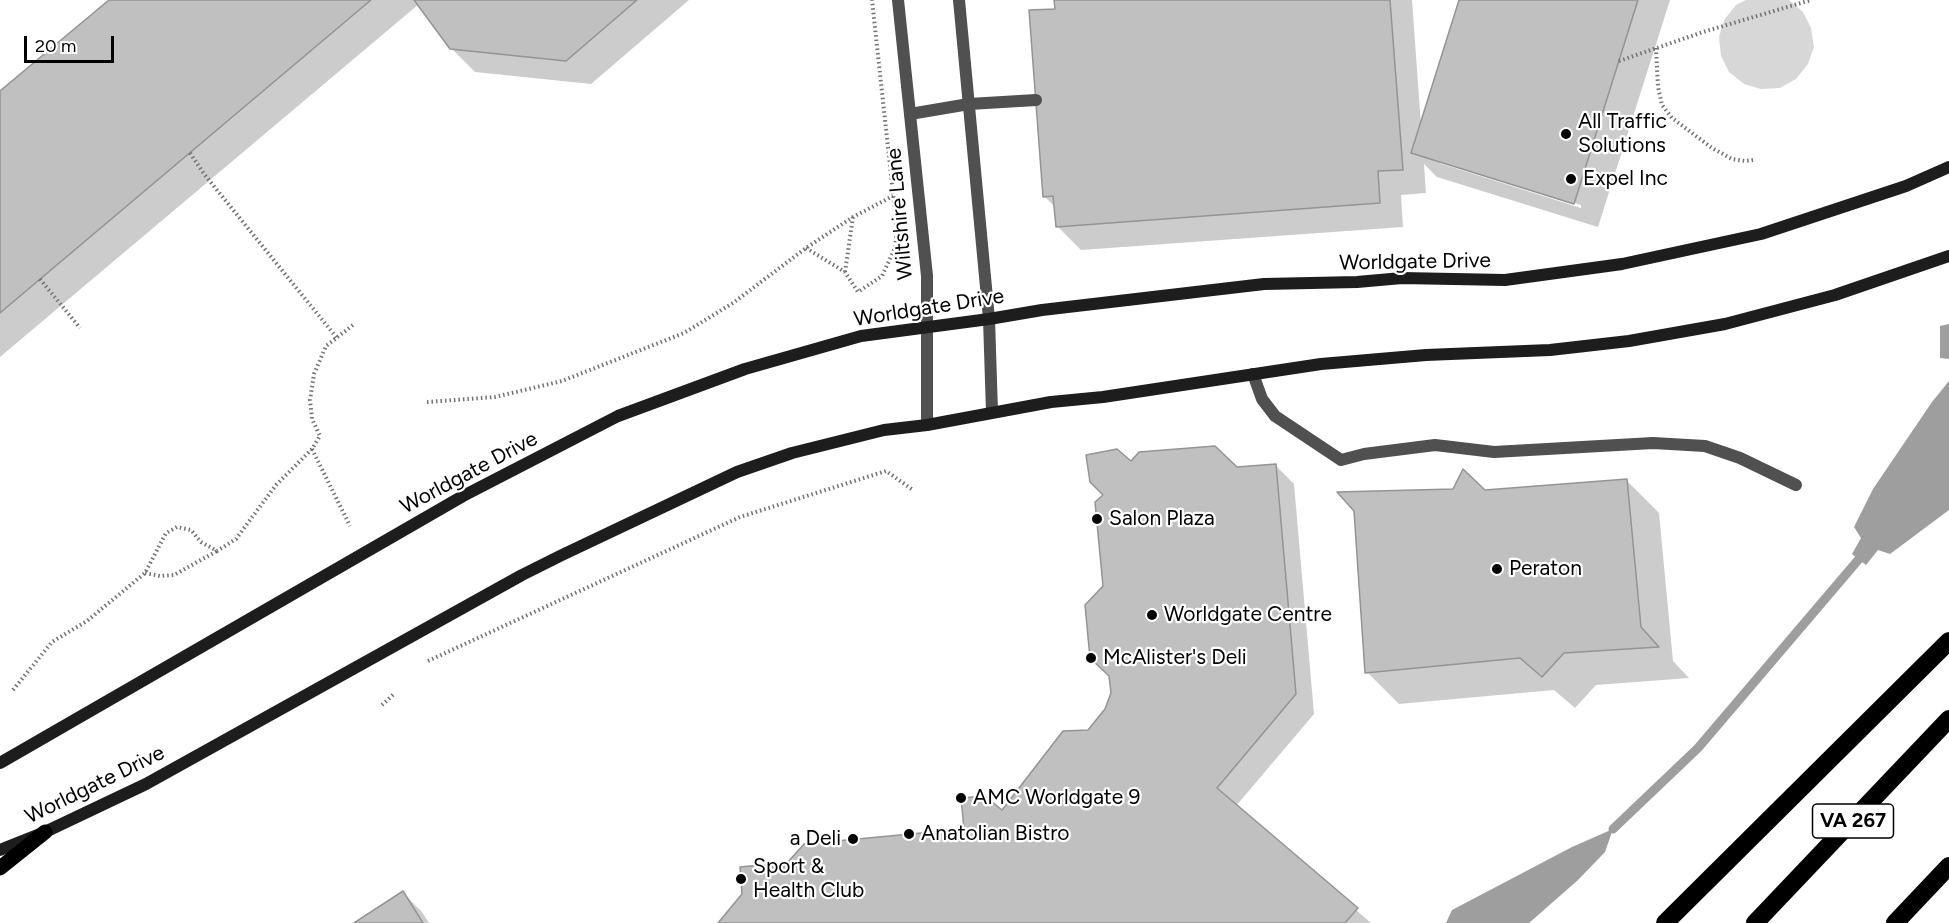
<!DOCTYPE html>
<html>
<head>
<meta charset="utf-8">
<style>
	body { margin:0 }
	#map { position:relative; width:1949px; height:923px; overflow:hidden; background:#fff; font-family:Figtree,sans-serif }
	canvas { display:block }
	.scale { position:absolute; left:24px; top:36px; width:90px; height:27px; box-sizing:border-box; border:3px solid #000; border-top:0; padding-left:8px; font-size:18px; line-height:21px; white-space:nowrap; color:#000; -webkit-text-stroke:4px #fff; paint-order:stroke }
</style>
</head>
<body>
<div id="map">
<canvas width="1949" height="923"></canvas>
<div class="scale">20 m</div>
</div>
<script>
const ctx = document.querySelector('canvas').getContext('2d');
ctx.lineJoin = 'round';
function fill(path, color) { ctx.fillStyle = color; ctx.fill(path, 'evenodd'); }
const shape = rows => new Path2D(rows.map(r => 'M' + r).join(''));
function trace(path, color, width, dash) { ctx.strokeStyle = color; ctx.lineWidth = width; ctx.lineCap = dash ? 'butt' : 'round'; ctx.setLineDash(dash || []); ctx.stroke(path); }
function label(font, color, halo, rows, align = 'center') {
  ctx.font = font + ' Figtree,sans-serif'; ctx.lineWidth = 4.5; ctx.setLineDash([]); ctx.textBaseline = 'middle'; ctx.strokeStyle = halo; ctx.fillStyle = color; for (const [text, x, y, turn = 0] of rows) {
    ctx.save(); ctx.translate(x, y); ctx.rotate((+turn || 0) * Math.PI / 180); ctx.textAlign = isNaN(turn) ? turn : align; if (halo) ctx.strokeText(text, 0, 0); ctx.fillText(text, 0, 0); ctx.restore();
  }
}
fill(shape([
	[1746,0,1789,0,1803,12,1811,28,1814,47,1808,64,1796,79,1780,88,1761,89,1744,84,1729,72,1721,56,1719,37,1724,20,1736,5]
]), '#d7d7d7');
fill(shape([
	[1949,324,1949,359,1940,358,1940,326],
	[1949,381,1949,510,1890,554,1878,550,1866,565,1852,554,1861,538,1854,527,1873,489,1932,402],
	[1613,829,1605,852,1578,880,1529,923,1446,923,1452,910,1572,847]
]), '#9e9e9e');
fill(shape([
	[111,0,689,0,591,84,475,72,451,48,419,4,0,357,0,93],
	[1056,0,1412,0,1421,125,1461,0,1670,0,1598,227,1437,177,1424,164,1426,193,1401,195,1403,227,1081,250,1057,226,1056,208,1044,196],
	[1439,160,1581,205,1581,208,1439,163],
	[1132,463,1236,469,1275,465,1294,484,1314,714,1236,806,1371,923,720,923,780,874,966,830,1002,812,1089,731,1106,710,1112,694,1105,586],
	[1627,481,1659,513,1673,661,1689,678,1596,685,1575,708,1554,690,1399,704,1367,672,1484,491],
	[403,893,422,912,429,923,357,923]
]), '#0003');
trace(shape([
	[1613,829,1698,748,1859,559]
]), '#9e9e9e', 9);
const building = shape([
	[109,0,371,0,0,313,0,91,109,0],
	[414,0,637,0,566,61,450,49,414,0],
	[1054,0,1390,0,1403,170,1378,171,1380,203,1056,227,1053,196,1043,197,1029,10,1055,9,1054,0],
	[1459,0,1638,0,1574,204,1411,153,1459,0],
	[1215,446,1237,467,1276,464,1296,694,1217,788,1358,908,1345,923,718,923,742,894,740,867,770,864,779,872,804,844,964,829,961,798,985,796,1002,810,1063,731,1088,730,1105,709,1111,693,1109,676,1090,658,1085,605,1103,586,1095,502,1103,495,1090,482,1086,455,1117,449,1131,461,1139,452,1215,446],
	[1463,469,1485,490,1627,479,1641,627,1659,647,1564,653,1542,677,1520,658,1365,673,1354,511,1337,492,1453,489,1463,469],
	[403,891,423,923,354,923,403,891]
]);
fill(building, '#c0c0c0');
trace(building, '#949494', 1.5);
trace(shape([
	[1656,48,1658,87,1662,105,1672,118,1712,148,1732,159,1745,161,1753,160],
	[1619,61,1703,32,1811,0],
	[190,153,204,174,337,338],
	[806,248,845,272,858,292,882,276,895,248,897,230,872,0],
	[845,272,853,217],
	[40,279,80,328],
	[427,402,495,397,562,381,684,333,733,303,806,248,853,217,893,196],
	[312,449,350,526],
	[145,573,160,576,174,575,217,551],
	[428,661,740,517,886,471,913,490],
	[13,690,52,642,87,621,145,573,166,533,177,527,191,530,201,542,217,551,236,539,276,485,312,449,320,436,312,419,310,400,314,374,326,346,353,325],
	[382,705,395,693]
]), '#727272', 4, [1.5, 3]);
trace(shape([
	[910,114,969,104,1036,100],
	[1253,374,1262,399,1275,416,1341,460,1364,454,1435,445,1494,452,1653,443,1705,446,1740,458,1796,485]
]), '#505050', 12);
trace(shape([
	[898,0,927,276,927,425],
	[959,0,989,319,992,412]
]), '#505050', 12);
trace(shape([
	[0,763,463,496,618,416,745,369,861,336,989,319,1042,310,1264,284,1357,282,1402,278,1505,280,1622,264,1761,234,1906,186,1949,167],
	[0,850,45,832,146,784,522,575,562,555,737,472,792,453,884,430,927,425,1051,402,1103,397,1321,364,1426,355,1550,350,1629,341,1725,324,1835,295,1949,256]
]), '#1d1d1d', 12);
trace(shape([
	[0,868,45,832]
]), '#000', 15);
trace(shape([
	[1665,923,1949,641],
	[1755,923,1949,719],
	[1895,923,1949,866]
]), '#000', 18);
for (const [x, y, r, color] of [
	[1566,134,6,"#000"],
	[1571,179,6,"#000"],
	[1097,519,6,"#000"],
	[1497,569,6,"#000"],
	[1152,615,6,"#000"],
	[1091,658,6,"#000"],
	[961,798,6,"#000"],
	[909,834,6,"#000"],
	[853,839,6,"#000"],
	[741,879,6,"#000"]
]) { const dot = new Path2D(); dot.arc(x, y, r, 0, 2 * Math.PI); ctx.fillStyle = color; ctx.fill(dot); trace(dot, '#fff', 2); }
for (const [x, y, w] of [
	[1853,821,81]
]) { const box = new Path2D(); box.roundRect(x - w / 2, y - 17, w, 34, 4.5); ctx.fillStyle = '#fff'; ctx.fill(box); trace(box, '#000', 1.5); }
label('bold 20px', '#000', null, [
	["VA 267",1853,821]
]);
label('21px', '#000', '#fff', [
	["All Traffic",1578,122],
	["Solutions",1578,146],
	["Expel Inc",1583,179],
	["Salon Plaza",1109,519],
	["Peraton",1509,569],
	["Worldgate Centre",1164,615],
	["McAlister's Deli",1103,658],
	["AMC Worldgate 9",973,798],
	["Anatolian Bistro",921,834],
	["a Deli",841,839,"right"],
	["Sport &",753,867],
	["Health Club",753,891]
], 'left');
label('21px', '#000', '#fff', [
	["Wiltshire Lane",900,214,-95],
	["Worldgate Drive",1415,262,-1],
	["Worldgate Drive",929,308,-9],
	["Worldgate Drive",469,473,-28],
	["Worldgate Drive",95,785,-26]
]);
</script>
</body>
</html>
